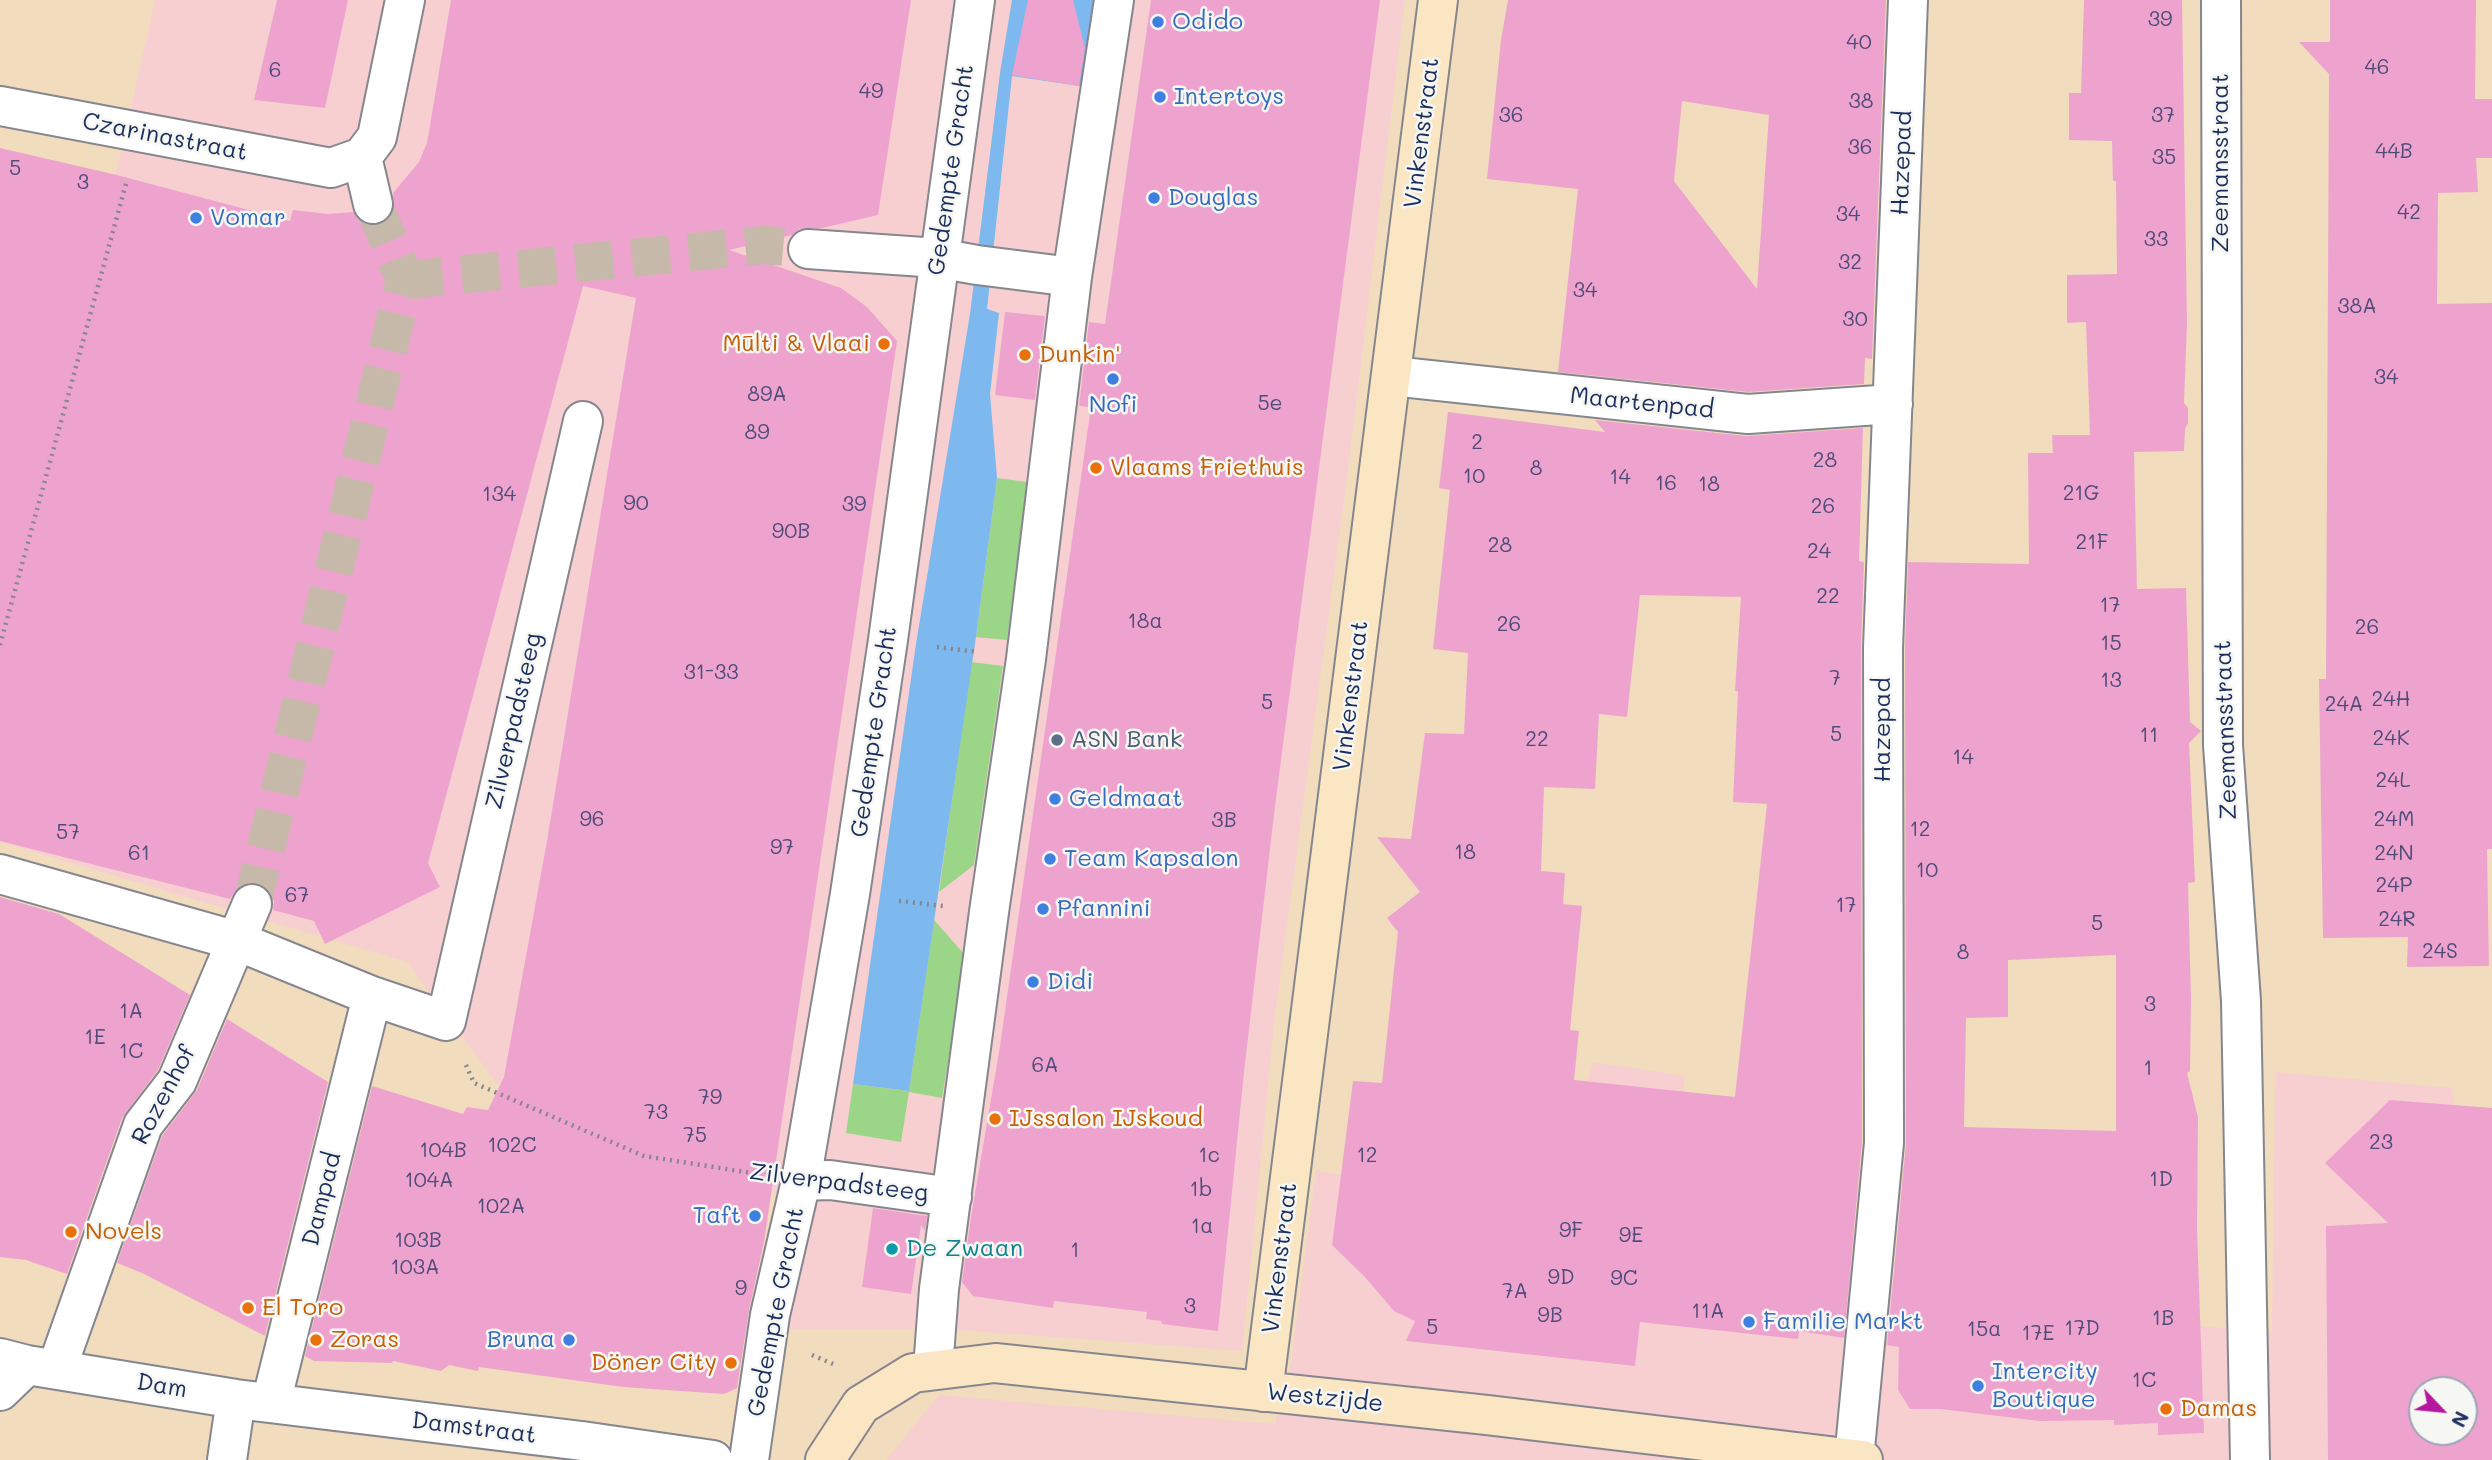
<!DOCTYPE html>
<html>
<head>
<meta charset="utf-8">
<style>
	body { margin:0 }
	#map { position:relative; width:2492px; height:1460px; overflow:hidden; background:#f1dcbd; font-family:Mali,sans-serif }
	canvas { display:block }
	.north { position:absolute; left:2408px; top:1376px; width:70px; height:70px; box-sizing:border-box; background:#f6f6f2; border:2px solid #9ea6b7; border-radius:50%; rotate:116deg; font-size:19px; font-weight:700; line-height:28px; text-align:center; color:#1b2f5e }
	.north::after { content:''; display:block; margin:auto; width:24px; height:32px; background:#b5179e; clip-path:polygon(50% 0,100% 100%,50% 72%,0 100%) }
</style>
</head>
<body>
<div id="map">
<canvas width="2492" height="1460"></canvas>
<div class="north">N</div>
</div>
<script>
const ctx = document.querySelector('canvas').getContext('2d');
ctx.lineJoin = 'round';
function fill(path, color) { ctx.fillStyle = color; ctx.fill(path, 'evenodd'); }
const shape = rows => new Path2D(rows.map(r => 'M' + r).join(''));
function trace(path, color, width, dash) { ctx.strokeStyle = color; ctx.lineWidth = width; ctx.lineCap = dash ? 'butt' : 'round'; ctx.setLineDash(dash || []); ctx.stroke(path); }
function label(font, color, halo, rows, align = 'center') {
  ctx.font = font + ' Mali,sans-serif'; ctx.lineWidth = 5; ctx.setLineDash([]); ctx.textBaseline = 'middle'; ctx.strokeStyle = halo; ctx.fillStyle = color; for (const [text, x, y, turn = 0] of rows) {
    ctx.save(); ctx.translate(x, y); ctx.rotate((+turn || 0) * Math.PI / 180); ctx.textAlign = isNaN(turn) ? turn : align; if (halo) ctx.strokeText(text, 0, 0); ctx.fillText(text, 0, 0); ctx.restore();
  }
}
fill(shape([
	[155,0,1405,0,1348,470,1275,1015,1242,1351,958,1330,786,1329,800,1202,597,1128,497,1084,407,962,0,842,0,242,95,266],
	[1593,1062,1685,1076,1667,1195,1851,1235,1853,1286,2272,1334,2275,1072,2452,1088,2476,1224,2492,1460,886,1460,939,1395,1275,1424,1291,1363,1316,1170,1481,1204,1575,1125],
	[2422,1390,2464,1390,2464,1432,2422,1432]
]), '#f7cfd1');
fill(shape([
	[997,478,1027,482,1007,640,976,637],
	[971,662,1003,666,974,865,939,892],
	[934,920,965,955,942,1098,909,1092,901,1142,846,1133,853,1084,909,1091]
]), '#9bd588');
fill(shape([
	[1012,0,1102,0,1093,88,1012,76,987,309,999,313,990,394,997,478,976,637,909,1091,853,1084,916,644,970,314,1000,73]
]), '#7db8ef');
fill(shape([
	[277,0,348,0,325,108,254,100],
	[451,0,911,0,878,215,822,228,799,229,792,235,729,250,841,288,867,307,897,341,764,1242,749,1310,737,1388,724,1394,623,1387,479,1367,478,1371,449,1365,441,1371,393,1361,392,1363,314,1361,305,1356,372,1086,463,1114,467,1107,488,1110,504,1077,547,841,636,298,583,286,428,863,440,887,325,944,314,921,273,910,274,901,270,891,260,884,249,882,239,886,230,899,0,841,0,148,117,175,290,221,293,210,328,214,353,212,358,219,366,225,379,225,387,220,394,211,393,193,419,162,427,143],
	[1028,0,1073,0,1085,48,1079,86,1012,75],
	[1151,0,1380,0,1275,806,1244,1072,1218,1331,1162,1324,1161,1321,1146,1319,1147,1312,1054,1301,1053,1308,973,1296,962,1282,971,1217,1000,1046,1091,407,1079,406,1089,322,1105,324],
	[1508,0,1886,0,1872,359,1865,358,1864,384,1748,392,1558,372,1578,189,1487,179,1501,40],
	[1682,101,1769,115,1757,289,1674,181],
	[2084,0,2182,0,2187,323,2184,403,2188,408,2188,423,2185,429,2184,451,2134,452,2137,589,2186,588,2190,722,2201,731,2189,743,2195,882,2188,883,2191,1000,2190,1071,2187,1073,2198,1117,2197,1229,2204,1433,2158,1435,2158,1423,2114,1425,2114,1420,2039,1421,1941,1409,1910,1409,1898,1390,1899,1347,1887,1345,1906,1143,1905,648,1908,562,2029,564,2028,453,2053,453,2052,435,2090,435,2086,322,2067,323,2067,275,2117,274,2116,181,2113,181,2112,141,2069,140,2069,93,2081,93],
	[2116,955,2116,1131,1964,1127,1966,1018,2008,1017,2008,960],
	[2330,0,2476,0,2475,99,2492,99,2492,158,2476,158,2478,192,2438,193,2437,304,2492,303,2492,849,2487,849,2489,966,2407,967,2408,937,2323,938,2319,679,2326,679,2329,74,2299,42,2330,42],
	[1005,312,1045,316,1035,400,995,395],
	[1448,412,1605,432,1595,420,1746,436,1863,428,1859,561,1864,562,1861,648,1862,1142,1844,1338,1799,1331,1798,1339,1640,1322,1635,1366,1406,1341,1415,1321,1394,1311,1364,1276,1332,1245,1353,1081,1382,1083,1398,932,1387,918,1420,892,1377,837,1411,839,1425,733,1464,734,1468,653,1433,649,1450,490,1439,488],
	[1640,595,1741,597,1735,691,1738,691,1733,802,1767,804,1735,1097,1574,1080,1579,1031,1570,1030,1582,906,1563,904,1565,873,1541,871,1544,787,1595,789,1599,714,1627,717],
	[0,897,59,914,190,995,158,1070,122,1118,67,1274,26,1260,0,1257],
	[227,1019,328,1082,265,1336,142,1273,117,1263,162,1136,197,1090],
	[2390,1100,2492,1108,2492,1460,2328,1460,2326,1226,2388,1223,2325,1163],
	[2422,1390,2464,1390,2464,1432,2422,1432],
	[873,1208,927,1216,925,1231,921,1225,911,1294,862,1287]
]), '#eea3cf');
trace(shape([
	[405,280,764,245,808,249],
	[252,904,405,280,373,204]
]), '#c6b9aa', 38, [38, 19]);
const street = shape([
	[2221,0,2223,745,2241,1001,2250,1460],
	[0,106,331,168,362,157,377,137,405,0],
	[362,157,373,204],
	[808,249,938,258,977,265,1072,277],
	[1392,376,1748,414,1893,404],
	[0,874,237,941,372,996,446,1021,583,421],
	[801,1181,830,1180,952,1197],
	[0,1358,27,1365,236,1399,582,1441,713,1460],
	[57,1368,143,1125,177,1081,252,904],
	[933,1369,939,1289,989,912,1026,659,1072,277,1114,0],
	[0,1391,27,1365],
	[271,1403,372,996],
	[1854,1459,1884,1143,1883,648,1908,0],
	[227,1460,236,1399],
	[749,1460,770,1315,801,1181,850,894,888,640,975,0]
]);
const secondary = shape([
	[1263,1392,1438,0],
	[825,1460,861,1405,913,1373,995,1363,1487,1415,1863,1460]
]);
trace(street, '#86868e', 42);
trace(secondary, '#86868e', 42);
trace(shape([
	[0,645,127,180],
	[937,647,977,652],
	[899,901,943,906],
	[466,1065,474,1083,644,1156,752,1173],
	[812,1355,833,1364]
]), '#86868e', 4.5, [2, 5]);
trace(street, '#fff', 38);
trace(secondary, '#fbe6c4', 38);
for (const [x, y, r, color] of [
	[1158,22,7,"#3f7fe0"],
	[1160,97,7,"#3f7fe0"],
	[1154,198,7,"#3f7fe0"],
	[196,218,7,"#3f7fe0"],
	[884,344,7,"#e8710a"],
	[1025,355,7,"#e8710a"],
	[1113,379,7,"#3f7fe0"],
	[1096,468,7,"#e8710a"],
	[1057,740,7,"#5c6f8a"],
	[1055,799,7,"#3f7fe0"],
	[1050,859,7,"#3f7fe0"],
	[1043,909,7,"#3f7fe0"],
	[1033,982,7,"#3f7fe0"],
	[995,1119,7,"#e8710a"],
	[755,1216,7,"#3f7fe0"],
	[71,1232,7,"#e8710a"],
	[892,1249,7,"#0f9aa8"],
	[248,1308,7,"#e8710a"],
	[1749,1322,7,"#3f7fe0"],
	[316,1340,7,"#e8710a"],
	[569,1340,7,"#3f7fe0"],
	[731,1363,7,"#e8710a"],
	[1978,1386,7,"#3f7fe0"],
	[2166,1409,7,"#e8710a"]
]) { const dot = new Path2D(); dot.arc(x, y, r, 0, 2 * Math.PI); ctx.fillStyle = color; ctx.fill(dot); trace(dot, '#f6f6f2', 2.5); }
label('21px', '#504c7a', null, [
	["39",2160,20],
	["40",1859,43],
	["46",2377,68],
	["6",275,71],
	["49",871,92],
	["38",1861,102],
	["36",1511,116],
	["37",2163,116],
	["36",1860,148],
	["44B",2394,152],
	["35",2164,158],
	["5",15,169],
	["3",83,183],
	["42",2409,213],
	["34",1848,215],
	["33",2156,240],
	["32",1850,263],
	["34",1585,291],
	["38A",2357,307],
	["30",1855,320],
	["34",2386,378],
	["89A",767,395],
	["5e",1270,404],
	["89",757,433],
	["2",1477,443],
	["28",1825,461],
	["8",1536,469],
	["10",1474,477],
	["14",1620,478],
	["16",1666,484],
	["18",1709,485],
	["21G",2081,494],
	["134",499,495],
	["90",636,504],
	["39",854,505],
	["26",1823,507],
	["90B",791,532],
	["21F",2092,543],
	["28",1500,546],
	["24",1819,552],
	["22",1828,597],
	["17",2110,606],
	["18a",1145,622],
	["26",1509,625],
	["26",2367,628],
	["15",2111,644],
	["31-33",711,673],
	["7",1835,679],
	["13",2111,681],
	["24H",2391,700],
	["5",1267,703],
	["24A",2344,705],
	["5",1836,735],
	["11",2149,736],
	["24K",2391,739],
	["22",1537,740],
	["14",1963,758],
	["24L",2393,781],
	["96",592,820],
	["24M",2394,820],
	["3B",1224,821],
	["12",1920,830],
	["57",68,833],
	["97",782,848],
	["18",1465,853],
	["61",139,854],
	["24N",2394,854],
	["10",1927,871],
	["24P",2394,886],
	["67",297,896],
	["17",1846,906],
	["24R",2397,920],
	["5",2097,924],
	["24S",2440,952],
	["8",1963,953],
	["3",2150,1005],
	["1A",131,1012],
	["1E",95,1038],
	["1C",131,1052],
	["6A",1045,1066],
	["1",2148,1069],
	["79",710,1098],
	["73",656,1113],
	["75",695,1136],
	["23",2381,1143],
	["102C",512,1146],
	["104B",443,1151],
	["1c",1209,1156],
	["12",1367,1156],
	["1D",2161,1180],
	["104A",429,1181],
	["1b",1201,1190],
	["102A",501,1207],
	["1a",1202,1227],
	["9F",1571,1231],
	["9E",1631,1236],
	["103B",418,1241],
	["1",1075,1251],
	["103A",415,1268],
	["9D",1561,1278],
	["9C",1624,1279],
	["9",741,1289],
	["7A",1515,1292],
	["3",1190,1307],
	["11A",1708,1312],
	["9B",1550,1316],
	["1B",2163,1319],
	["5",1432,1328],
	["17D",2082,1329],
	["15a",1984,1330],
	["17E",2038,1334],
	["1C",2144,1381]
]);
label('24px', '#366cbe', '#f6f6f2', [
	["Odido",1172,22],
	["Intertoys",1174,97],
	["Douglas",1168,198],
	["Vomar",210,218],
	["Nofi",1113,405,"center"],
	["Geldmaat",1069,799],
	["Team Kapsalon",1064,859],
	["Pfannini",1057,909],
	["Didi",1047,982],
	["Taft",741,1216,"right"],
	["Familie Markt",1763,1322],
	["Bruna",555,1340,"right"],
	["Intercity",1992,1372],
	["Boutique",1992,1400]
], 'left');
label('24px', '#1b2f5e', '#f6f6f2', [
	["Vinkenstraat",1422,133,-83],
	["Czarinastraat",165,137,11],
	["Hazepad",1902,163,-88],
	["Zeemansstraat",2221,163,-90],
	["Gedempte Gracht",951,170,-82],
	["Maartenpad",1642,403,6],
	["Vinkenstraat",1351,696,-83],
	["Zilverpadsteeg",514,721,-77],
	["Hazepad",1883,730,-90],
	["Zeemansstraat",2226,730,-92],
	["Gedempte Gracht",874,732,-82],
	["Rozenhof",164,1095,-62],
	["Zilverpadsteeg",839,1183,7],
	["Dampad",322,1199,-76],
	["Vinkenstraat",1280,1258,-83],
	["Gedempte Gracht",776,1312,-79],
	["Dam",162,1386,10],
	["Westzijde",1325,1398,6],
	["Damstraat",474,1428,7]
]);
label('24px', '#c56008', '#f6f6f2', [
	["Mūlti & Vlaai",870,344,"right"],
	["Dunkin'",1039,355],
	["Vlaams Friethuis",1110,468],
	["IJssalon IJskoud",1009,1119],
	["Novels",85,1232],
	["El Toro",262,1308],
	["Zoras",330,1340],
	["Döner City",717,1363,"right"],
	["Damas",2180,1409]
], 'left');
label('24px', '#4e5e75', '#f6f6f2', [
	["ASN Bank",1071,740]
], 'left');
label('24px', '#0d838f', '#f6f6f2', [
	["De Zwaan",906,1249]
], 'left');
</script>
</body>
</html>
